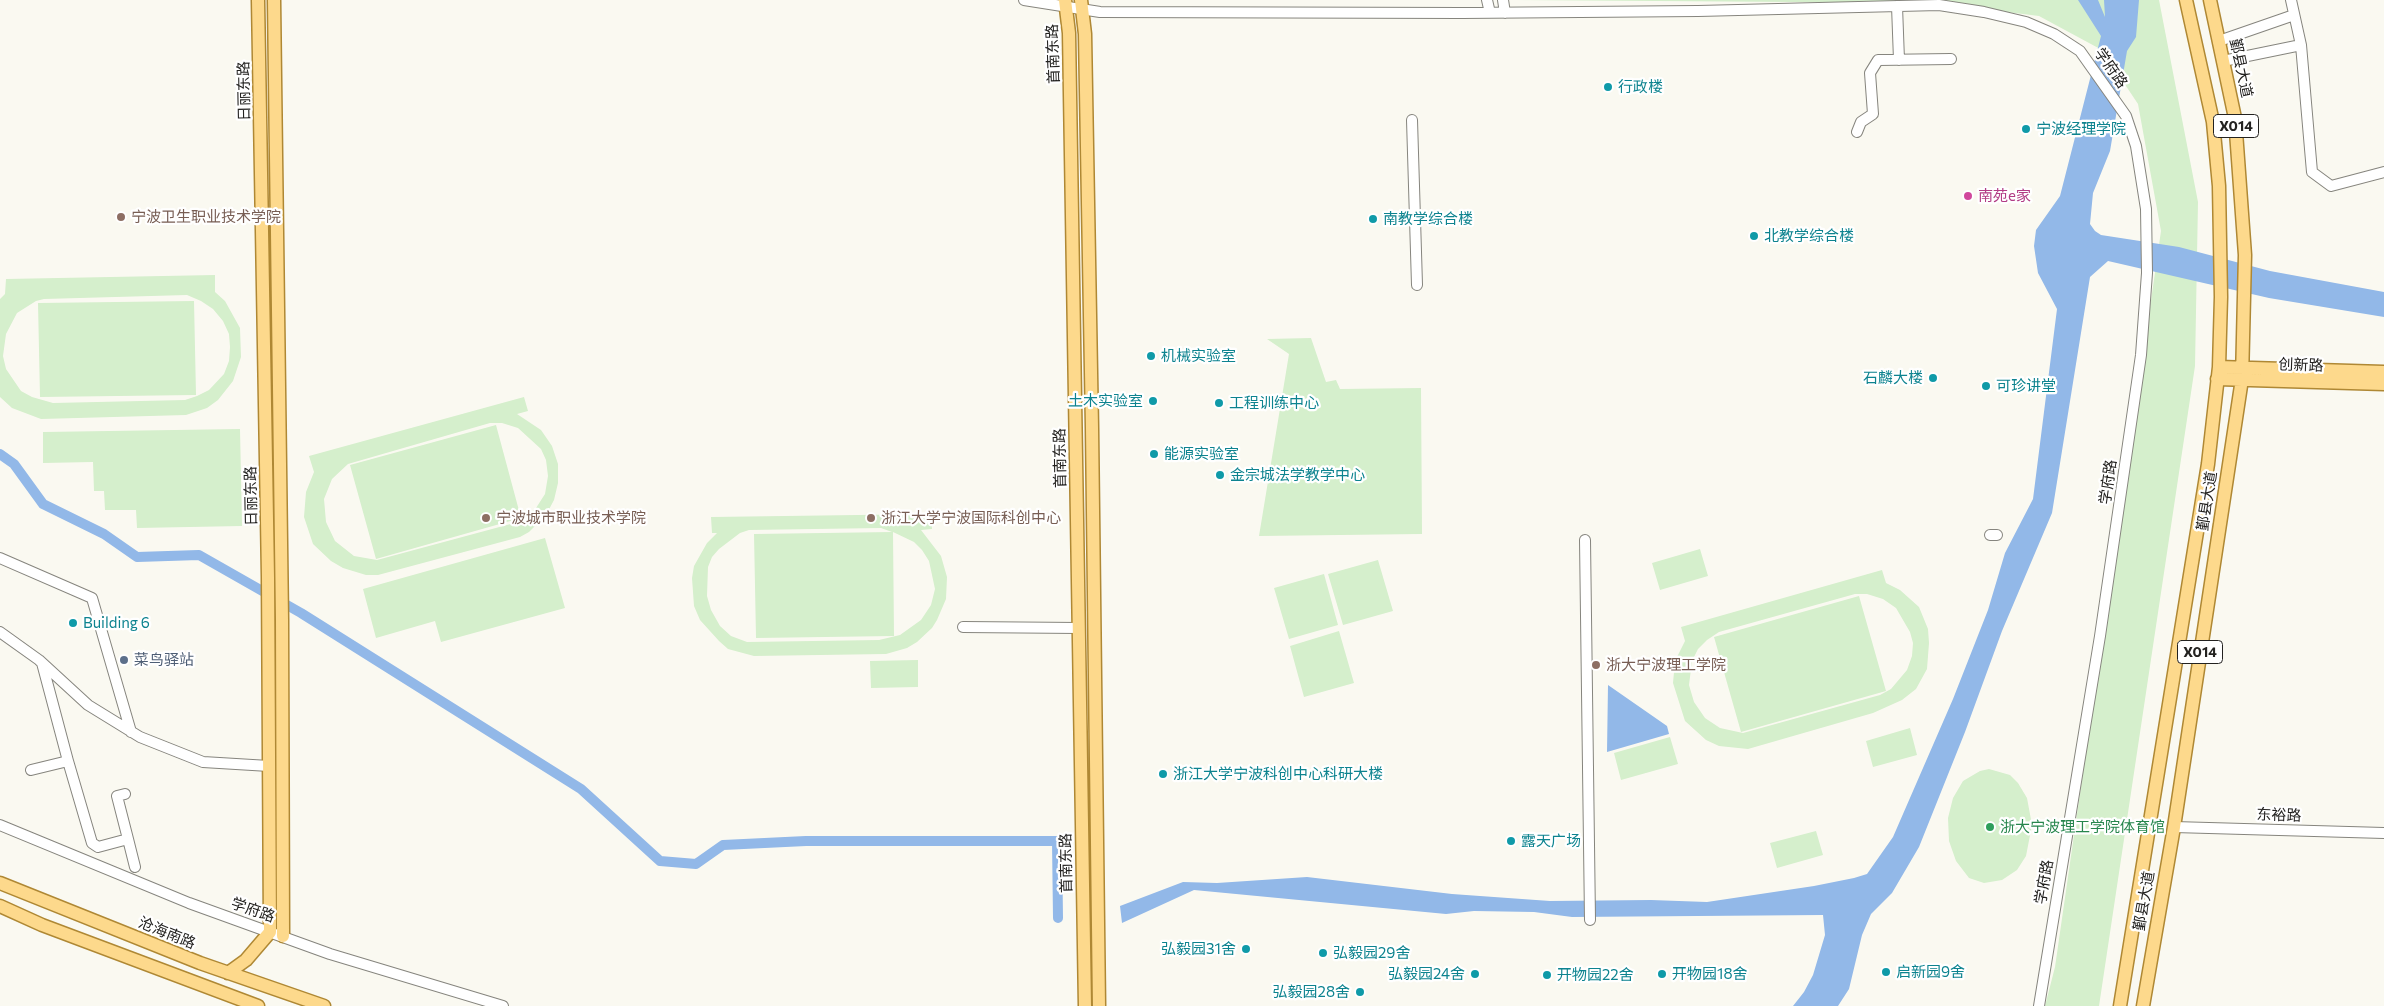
<!DOCTYPE html>
<html>
<head>
<meta charset="utf-8">
<style>
	body { margin:0 }
	canvas { display:block; background:#faf9f1 }
</style>
</head>
<body>
<canvas width="2384" height="1006"></canvas>
<script>
const ctx = document.querySelector('canvas').getContext('2d');
ctx.lineJoin = 'round';
function fill(path, color) { ctx.fillStyle = color; ctx.fill(path, 'evenodd'); }
const shape = rows => new Path2D(rows.map(r => 'M' + r).join(''));
function trace(path, color, width, dash) { ctx.strokeStyle = color; ctx.lineWidth = width; ctx.lineCap = dash ? 'butt' : 'round'; ctx.setLineDash(dash || []); ctx.stroke(path); }
function label(font, color, halo, rows, align = 'center') {
  ctx.font = font + ' Commissioner,"Noto Sans SC",sans-serif'; ctx.lineWidth = 4.5; ctx.setLineDash([]); ctx.textBaseline = 'middle'; ctx.strokeStyle = halo; ctx.fillStyle = color; for (const [text, x, y, turn = 0] of rows) {
    ctx.save(); ctx.translate(x, y); ctx.rotate((+turn || 0) * Math.PI / 180); ctx.textAlign = isNaN(turn) ? turn : align; if (halo) ctx.strokeText(text, 0, 0); ctx.fillText(text, 0, 0); ctx.restore();
  }
}
fill(shape([
	[1515,0,2159,0,2198,202,2195,366,2099,1006,2045,1006,2055,967,2161,231,2138,104,2102,50,2039,16,1934,3],
	[215,275,215,292,225,301,240,328,241,357,233,381,218,400,207,408,186,415,41,419,12,408,0,397,0,299,5,294,6,279],
	[187,295,201,301,213,309,223,321,229,334,230,347,229,361,224,374,209,390,197,396,185,400,53,403,32,397,21,391,6,369,3,356,6,334,17,313,36,301,44,299],
	[194,301,196,395,40,397,38,303],
	[1311,338,1326,382,1336,380,1340,389,1421,388,1422,534,1259,536,1289,354,1267,339],
	[524,397,528,411,517,414,541,430,552,446,558,464,558,483,554,500,546,515,529,532,520,537,378,575,366,575,343,568,331,561,313,544,304,517,306,492,314,472,309,456],
	[490,423,502,423,518,428,541,449,546,460,548,476,545,494,536,508,526,517,518,522,377,560,354,556,335,541,326,522,324,499,332,479,348,464],
	[496,425,521,518,376,559,350,465],
	[240,429,242,526,137,528,136,510,105,510,104,491,94,491,93,462,43,463,43,432],
	[931,514,932,529,921,530,941,556,947,577,946,599,937,620,932,628,917,642,907,648,886,654,754,656,728,649,719,641,700,620,694,606,692,578,694,566,707,543,717,533,712,533,711,517],
	[881,528,892,532,754,534,756,638,894,636,893,532,914,542,922,550,929,561,935,589,931,605,921,620,900,635,879,640,747,642,731,636,720,626,711,610,707,596,708,567,712,557,719,549,740,533,749,530],
	[545,538,565,608,441,642,435,621,376,638,363,589],
	[1700,549,1708,576,1660,590,1652,563],
	[1378,560,1393,611,1343,625,1328,574],
	[1882,570,1886,583,1900,590,1919,607,1928,629,1929,643,1927,669,1916,689,1902,700,1873,713,1748,749,1719,746,1706,740,1685,721,1673,683,1675,661,1685,641,1681,627],
	[1855,594,1867,594,1883,599,1896,608,1910,632,1913,643,1912,656,1907,670,1891,689,1880,695,1743,733,1720,728,1705,718,1694,702,1689,685,1692,661,1698,649,1707,640,1719,632],
	[1324,574,1338,625,1289,639,1274,588],
	[1859,596,1886,691,1741,732,1714,637],
	[1339,631,1354,683,1304,697,1290,646],
	[918,660,918,687,871,688,870,661],
	[1910,728,1917,755,1873,767,1866,741],
	[1670,737,1678,764,1621,780,1614,753],
	[1989,769,2010,775,2018,783,2027,798,2032,825,2026,856,2017,870,2002,880,1984,883,1969,878,1956,861,1949,841,1948,818,1953,798,1963,781,1980,771],
	[1816,831,1823,855,1777,868,1770,843]
]), '#d5efcc');
fill(shape([
	[2078,0,2098,0,2105,17,2104,0,2139,0,2136,37,2127,51,2110,151,2093,193,2090,224,2095,231,2101,235,2179,247,2270,271,2384,292,2384,317,2269,298,2108,261,2090,277,2052,513,2002,631,1965,732,1919,847,1892,893,1871,914,1862,935,1849,989,1838,1006,1793,1006,1804,992,1813,975,1825,935,1823,915,1572,917,1534,912,1474,911,1446,914,1194,890,1122,923,1120,906,1183,882,1217,883,1307,877,1452,894,1550,901,1651,900,1707,902,1814,886,1854,878,1867,874,1893,837,1953,699,1988,610,2005,553,2033,499,2057,309,2038,273,2034,246,2036,230,2060,196,2101,36],
	[1608,685,1667,726,1669,734,1607,752]
]), '#92b8e8');
trace(shape([
	[0,454,14,464,43,504,104,534,137,557,199,555,301,613,581,789,660,861,696,864,723,845,806,841,1057,841,1058,918]
]), '#92b8e8', 10);
const minor = shape([
	[1024,0,1100,12,1462,13,1698,11,1939,5,1984,12,2026,22,2054,34,2080,51,2126,116,2136,146,2146,209,2147,273,2141,355,2100,636,2039,1006],
	[1487,0,1490,13],
	[1503,0,1505,13],
	[2291,0,2301,45,2312,172,2331,186,2384,172],
	[1897,6,1899,60],
	[2219,41,2294,15],
	[2223,61,2301,45],
	[1412,120,1417,285],
	[1857,132,1861,122,1873,114,1870,73,1878,60,1951,59],
	[1990,535,1997,535],
	[1585,540,1590,920],
	[0,558,92,598,131,732],
	[963,627,1079,628],
	[0,632,39,660,88,705,140,737,203,762,269,766],
	[42,663,68,761],
	[31,770,68,761,92,843,98,847,128,839,117,796,125,794],
	[0,825,189,903,330,954,503,1006],
	[2174,827,2384,833],
	[128,839,135,867]
]);
const major = shape([
	[274,0,282,619,283,936],
	[1065,0,1069,33,1085,1006],
	[1081,0,1085,34,1092,428,1099,1006],
	[2219,367,2384,372],
	[2217,379,2384,384],
	[0,883,200,963,324,1006],
	[0,906,42,925,258,1006],
	[228,973,246,960,270,932,268,577,258,0],
	[2120,1006,2208,464,2219,367,2221,297,2219,186,2213,122,2186,0],
	[2143,1006,2174,827,2242,379,2245,255,2235,118,2210,0]
]);
trace(minor, '#86857e', 12);
trace(major, '#af8834', 15);
trace(minor, '#fff', 10);
trace(major, '#fdd98c', 12);
for (const [x, y, r, color] of [
	[1608,87,5,"#0f9aa8"],
	[2026,129,5,"#0f9aa8"],
	[1968,196,5,"#d1479c"],
	[121,217,5,"#8d6e63"],
	[1373,219,5,"#0f9aa8"],
	[1754,236,5,"#0f9aa8"],
	[1151,356,5,"#0f9aa8"],
	[1933,378,5,"#0f9aa8"],
	[1986,386,5,"#0f9aa8"],
	[1153,401,5,"#0f9aa8"],
	[1219,403,5,"#0f9aa8"],
	[1154,454,5,"#0f9aa8"],
	[1220,475,5,"#0f9aa8"],
	[486,518,5,"#8d6e63"],
	[871,518,5,"#8d6e63"],
	[73,623,5,"#0f9aa8"],
	[124,660,5,"#5c6f8a"],
	[1596,665,5,"#8d6e63"],
	[1163,774,5,"#0f9aa8"],
	[1990,827,5,"#2e9e5b"],
	[1511,841,5,"#0f9aa8"],
	[1246,949,5,"#0f9aa8"],
	[1323,953,5,"#0f9aa8"],
	[1886,972,5,"#0f9aa8"],
	[1475,974,5,"#0f9aa8"],
	[1662,974,5,"#0f9aa8"],
	[1547,975,5,"#0f9aa8"],
	[1360,992,5,"#0f9aa8"]
]) { const dot = new Path2D(); dot.arc(x, y, r, 0, 2 * Math.PI); ctx.fillStyle = color; ctx.fill(dot); trace(dot, '#fff', 2); }
for (const [x, y, w] of [
	[2236,126,45],
	[2200,652,45]
]) { const box = new Path2D(); box.roundRect(x - w / 2, y - 11.5, w, 23, 4); ctx.fillStyle = '#fff'; ctx.fill(box); trace(box, '#232220', 1); }
label('bold 14px', '#232220', null, [
	["X014",2236,126],
	["X014",2200,652]
]);
label('15px', '#232220', '#fff', [
	["首南东路",1053,54,-92],
	["学府路",2111,68,55],
	["鄞县大道",2241,68,78],
	["日丽东路",244,91,-91],
	["创新路",2301,365,2],
	["首南东路",1060,458,-91],
	["学府路",2108,482,-82],
	["日丽东路",251,496,-91],
	["鄞县大道",2207,501,-81],
	["东裕路",2279,815,2],
	["首南东路",1066,863,-91],
	["学府路",2044,882,-80],
	["鄞县大道",2144,901,-80],
	["学府路",253,910,19],
	["沧海南路",167,933,22]
]);
label('15px', '#0d838f', '#fff', [
	["行政楼",1618,87],
	["宁波经理学院",2036,129],
	["南教学综合楼",1383,219],
	["北教学综合楼",1764,236],
	["机械实验室",1161,356],
	["石麟大楼",1923,378,"right"],
	["可珍讲堂",1996,386],
	["土木实验室",1143,401,"right"],
	["工程训练中心",1229,403],
	["能源实验室",1164,454],
	["金宗城法学教学中心",1230,475],
	["Building 6",83,623],
	["浙江大学宁波科创中心科研大楼",1173,774],
	["露天广场",1521,841],
	["弘毅园31舍",1236,949,"right"],
	["弘毅园29舍",1333,953],
	["启新园9舍",1896,972],
	["弘毅园24舍",1465,974,"right"],
	["开物园18舍",1672,974],
	["开物园22舍",1557,975],
	["弘毅园28舍",1350,992,"right"]
], 'left');
label('15px', '#b23c85', '#fff', [
	["南苑e家",1978,196]
], 'left');
label('15px', '#785e54', '#fff', [
	["宁波卫生职业技术学院",131,217],
	["宁波城市职业技术学院",496,518],
	["浙江大学宁波国际科创中心",881,518],
	["浙大宁波理工学院",1606,665]
], 'left');
label('15px', '#4e5e75', '#fff', [
	["菜鸟驿站",134,660]
], 'left');
label('15px', '#27864d', '#fff', [
	["浙大宁波理工学院体育馆",2000,827]
], 'left');
</script>
</body>
</html>
